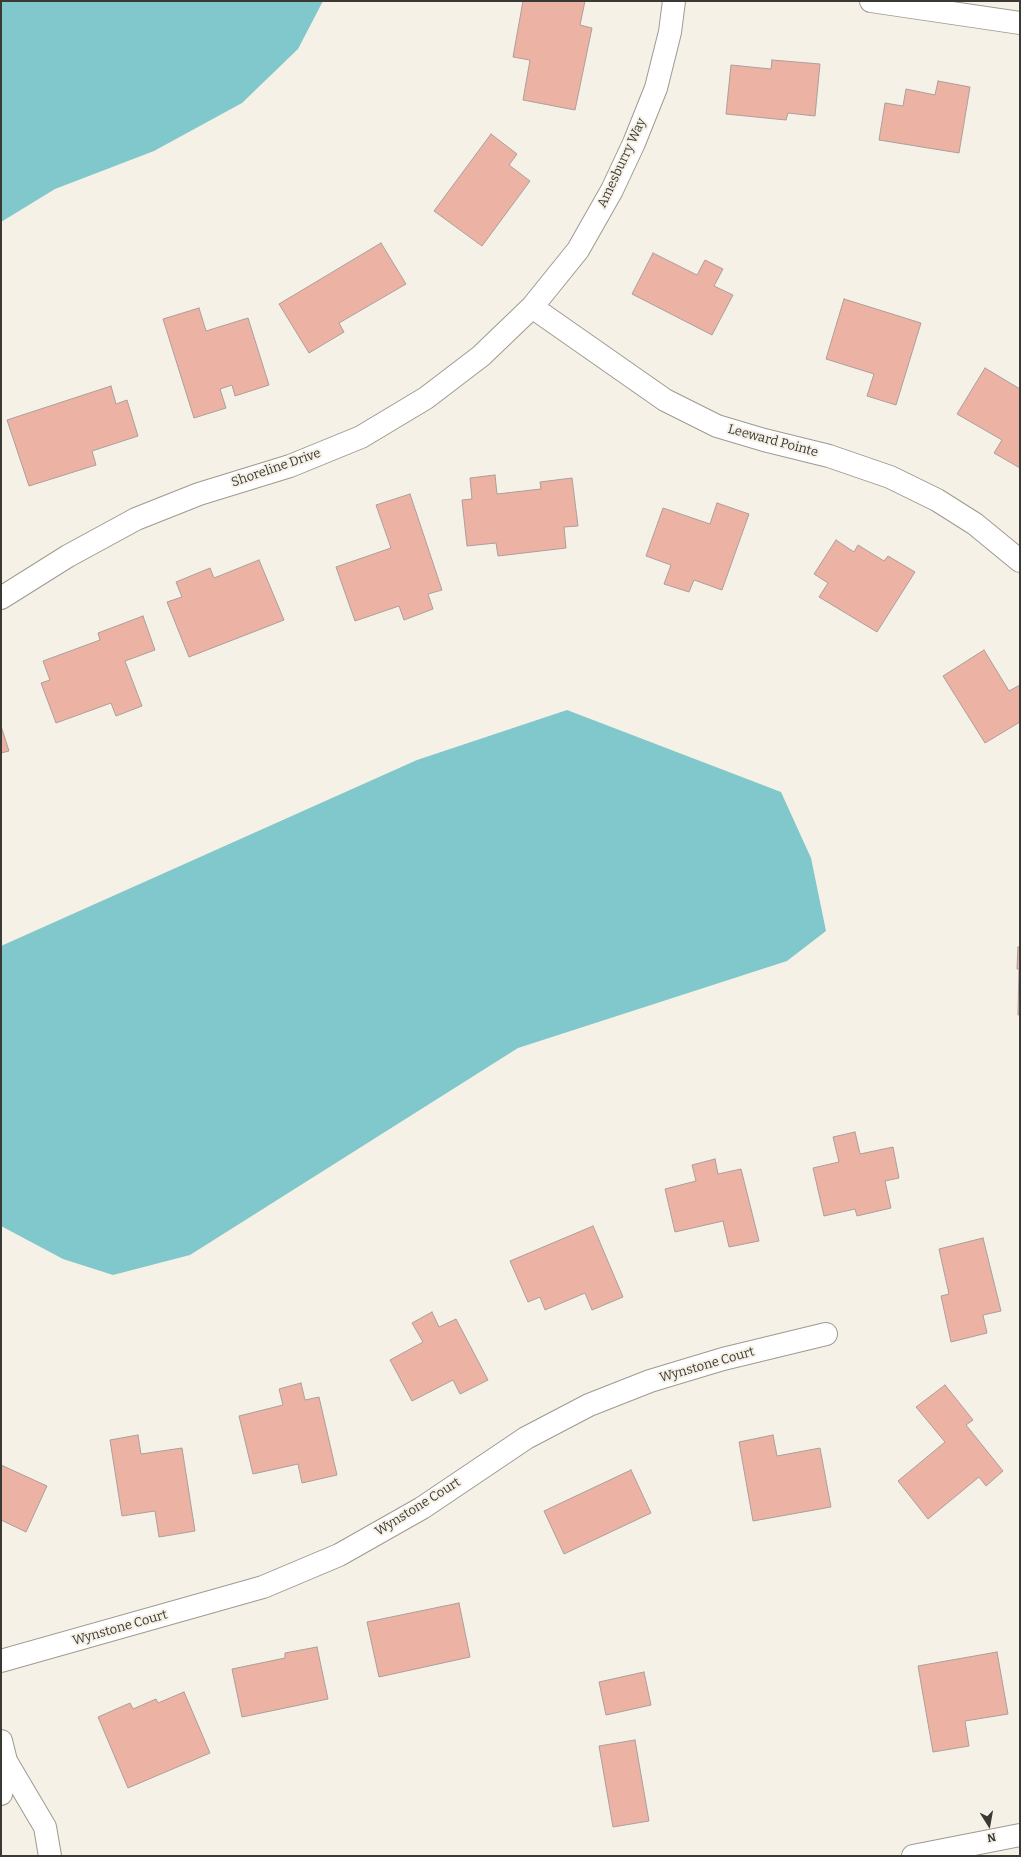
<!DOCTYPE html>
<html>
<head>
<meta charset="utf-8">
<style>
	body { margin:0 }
	#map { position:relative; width:1021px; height:1857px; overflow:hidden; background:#f6f1e6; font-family:Bitter,serif }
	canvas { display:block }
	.frame { position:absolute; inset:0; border:2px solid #3b3934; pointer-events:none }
	.north { position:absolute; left:969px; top:1805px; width:40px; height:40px; -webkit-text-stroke:3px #f6f1e6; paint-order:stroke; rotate:169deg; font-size:11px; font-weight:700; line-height:16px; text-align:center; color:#3b3934 }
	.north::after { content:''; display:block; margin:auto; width:14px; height:18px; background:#3b3934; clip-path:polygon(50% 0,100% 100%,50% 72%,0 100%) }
</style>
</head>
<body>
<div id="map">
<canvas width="1021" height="1857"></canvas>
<div class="frame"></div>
<div class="north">N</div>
</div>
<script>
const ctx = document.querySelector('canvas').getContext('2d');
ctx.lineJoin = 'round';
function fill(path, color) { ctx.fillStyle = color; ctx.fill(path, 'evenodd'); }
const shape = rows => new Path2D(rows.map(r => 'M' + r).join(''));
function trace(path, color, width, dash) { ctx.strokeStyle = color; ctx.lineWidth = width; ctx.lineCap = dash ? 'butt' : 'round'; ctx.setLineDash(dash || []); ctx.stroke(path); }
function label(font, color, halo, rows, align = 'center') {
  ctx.font = font + ' Bitter,serif'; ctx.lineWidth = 4; ctx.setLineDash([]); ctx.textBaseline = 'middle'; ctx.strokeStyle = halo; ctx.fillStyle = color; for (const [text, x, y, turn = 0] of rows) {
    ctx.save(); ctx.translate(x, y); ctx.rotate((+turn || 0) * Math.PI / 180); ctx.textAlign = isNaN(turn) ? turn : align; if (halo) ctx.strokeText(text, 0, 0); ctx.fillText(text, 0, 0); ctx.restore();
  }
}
fill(shape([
	[1,1,323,1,298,49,242,103,154,151,55,189,1,222],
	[567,710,781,792,811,858,826,931,787,961,518,1048,190,1255,113,1275,63,1259,1,1226,1,946,417,760]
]), '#80c8cb');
const building = shape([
	[523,1,585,1,580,25,592,28,575,110,523,100,530,60,513,57,523,1],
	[772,60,820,64,815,116,788,113,786,120,726,114,731,65,771,69,772,60],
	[938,81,970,87,959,153,879,140,885,103,903,106,906,89,935,95,938,81],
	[491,134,517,154,509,165,530,181,482,246,434,211,491,134],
	[381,243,406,284,339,323,344,332,309,353,279,304,381,243],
	[653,253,697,275,705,260,723,269,714,286,733,295,712,335,632,294,653,253],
	[844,299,921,323,896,405,867,396,874,374,826,359,844,299],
	[199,308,206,331,248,318,269,385,235,396,232,385,220,389,226,408,194,418,163,319,199,308],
	[985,368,1020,389,1020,468,994,453,1002,440,957,414,985,368],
	[111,386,116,404,127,400,138,436,92,451,96,465,29,486,7,420,111,386],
	[495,475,497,494,541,489,540,482,572,478,578,526,564,527,566,548,498,556,496,543,467,546,462,500,472,499,470,478,495,475],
	[410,494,442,590,428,594,433,609,404,620,399,606,355,621,336,567,391,548,376,505,410,494],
	[717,503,749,514,722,590,694,580,689,592,664,584,671,565,646,556,663,508,710,524,717,503],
	[836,540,854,552,858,545,884,561,888,556,915,572,877,632,819,597,828,583,814,574,836,540],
	[259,560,284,620,189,657,167,602,182,597,176,582,210,568,214,578,259,560],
	[143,616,155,650,125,661,142,706,116,716,111,703,56,723,41,683,50,680,43,661,100,640,98,633,143,616],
	[984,650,1009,691,1020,685,1020,722,985,743,943,676,984,650],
	[1,726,9,751,1,753,1,726],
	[1018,947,1020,947,1020,1015,1018,1015,1019,969,1017,969,1018,947],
	[855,1132,860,1154,893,1147,899,1178,885,1181,891,1208,857,1216,855,1209,824,1216,813,1168,839,1162,833,1137,855,1132],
	[715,1159,718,1174,741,1169,759,1241,729,1247,723,1221,675,1232,665,1189,696,1181,692,1165,715,1159],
	[593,1226,623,1297,592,1310,585,1293,545,1310,540,1297,528,1302,510,1261,593,1226],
	[983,1238,1001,1311,983,1315,987,1333,951,1342,941,1296,949,1294,939,1249,983,1238],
	[432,1312,439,1327,456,1319,488,1380,460,1394,453,1380,412,1401,390,1360,423,1342,412,1323,432,1312],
	[301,1383,305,1400,319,1397,337,1475,302,1483,298,1464,253,1474,239,1416,283,1405,279,1389,301,1383],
	[945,1385,973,1420,966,1425,1003,1471,986,1486,979,1477,928,1519,898,1481,945,1442,916,1407,945,1385],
	[138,1435,141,1454,182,1448,195,1531,159,1537,155,1511,122,1516,110,1440,138,1435],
	[773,1435,777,1456,820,1448,831,1507,753,1521,739,1442,773,1435],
	[1,1465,47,1486,26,1532,1,1520,1,1465],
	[631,1470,651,1513,564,1554,544,1511,631,1470],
	[459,1603,470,1657,379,1677,367,1622,459,1603],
	[317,1647,328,1699,242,1717,232,1669,285,1658,285,1653,317,1647],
	[997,1652,1008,1714,965,1721,969,1746,933,1752,918,1666,997,1652],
	[644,1672,651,1705,606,1715,599,1682,644,1672],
	[184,1692,210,1753,128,1788,98,1717,130,1703,133,1709,156,1699,158,1703,184,1692],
	[635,1740,649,1821,613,1827,599,1746,635,1740]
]);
fill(building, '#ecb2a3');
trace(building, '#ab9e9b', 1);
const minor = shape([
	[871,1,1020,23],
	[532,307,665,400,717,426,764,440,829,456,890,477,937,500,975,524,1020,561],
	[1,598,68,556,136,519,199,494,290,466,361,437,426,398,481,356,532,307,578,250,612,190,634,143,656,88,670,32,674,1],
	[1,1661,263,1587,339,1555,422,1508,526,1438,589,1405,650,1381,723,1359,826,1334],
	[1,1741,6,1761,45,1827,50,1856],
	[1,1794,6,1761]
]);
const tertiary = shape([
	[913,1856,1020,1835]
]);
trace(minor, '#9f9a90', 24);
trace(tertiary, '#9f9a90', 24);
trace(minor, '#fff', 22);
trace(tertiary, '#fff', 22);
label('13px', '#3b3934', '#f6f1e6', [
	["Amesburry Way",622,163,-65],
	["Leeward Pointe",773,441,15],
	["Shoreline Drive",276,468,-19],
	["Wynstone Court",707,1365,-16],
	["Wynstone Court",418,1507,-32],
	["Wynstone Court",120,1628,-16]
]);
</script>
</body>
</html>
